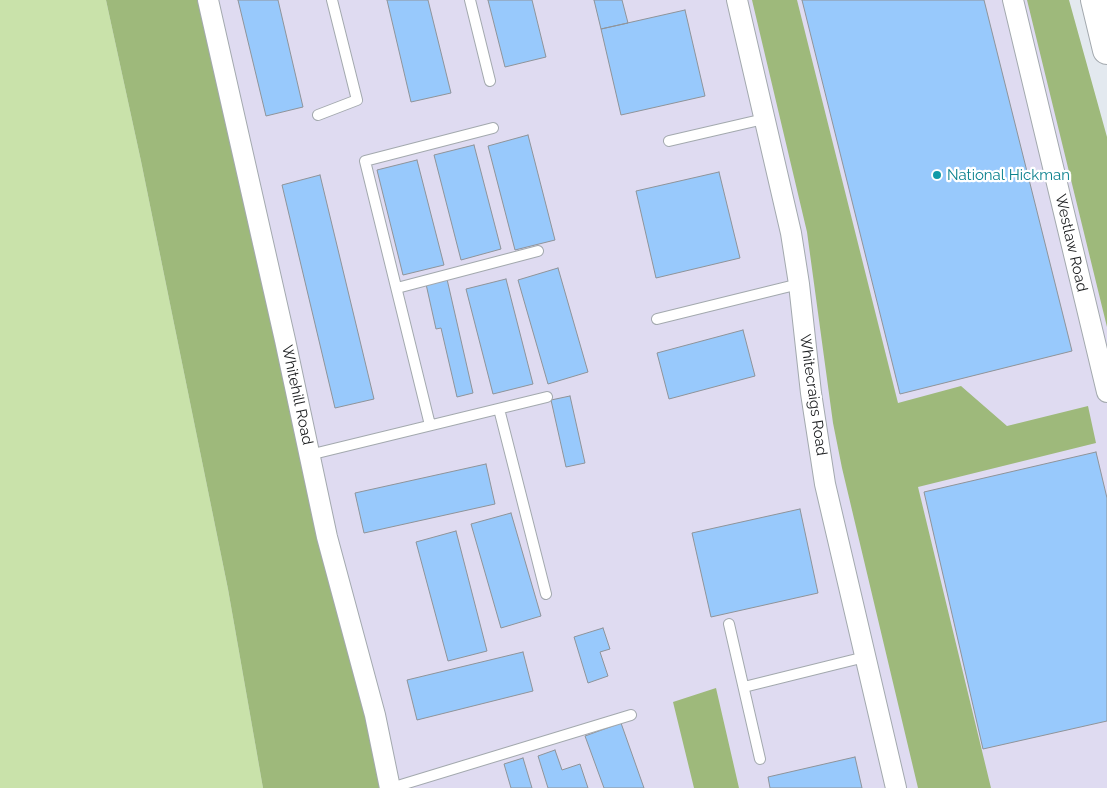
<!DOCTYPE html>
<html>
<head>
<meta charset="utf-8">
<style>
	body { margin:0 }
	canvas { display:block; background:#e3e9ef }
</style>
</head>
<body>
<canvas width="1107" height="788"></canvas>
<script>
const ctx = document.querySelector('canvas').getContext('2d');
ctx.lineJoin = 'round';
function fill(path, color) { ctx.fillStyle = color; ctx.fill(path, 'evenodd'); }
const shape = rows => new Path2D(rows.map(r => 'M' + r).join(''));
function trace(path, color, width, dash) { ctx.strokeStyle = color; ctx.lineWidth = width; ctx.lineCap = dash ? 'butt' : 'round'; ctx.setLineDash(dash || []); ctx.stroke(path); }
function label(font, color, halo, rows, align = 'center') {
  ctx.font = font + ' Raleway,sans-serif'; ctx.lineWidth = 4.5; ctx.setLineDash([]); ctx.textBaseline = 'middle'; ctx.strokeStyle = halo; ctx.fillStyle = color; for (const [text, x, y, turn = 0] of rows) {
    ctx.save(); ctx.translate(x, y); ctx.rotate((+turn || 0) * Math.PI / 180); ctx.textAlign = isNaN(turn) ? turn : align; if (halo) ctx.strokeText(text, 0, 0); ctx.fillText(text, 0, 0); ctx.restore();
  }
}
fill(shape([
	[202,0,1063,0,1107,168,1107,788,390,788]
]), '#dfdbf1');
fill(shape([
	[0,0,106,0,141,161,228,589,263,788,0,788]
]), '#c9e2aa');
fill(shape([
	[106,0,208,0,390,788,263,788,228,589,141,161],
	[752,0,797,0,898,403,961,386,1007,426,1088,406,1096,443,918,487,991,788,918,788,842,468,833,423,807,232],
	[1027,0,1069,0,1107,137,1107,327],
	[716,688,739,788,694,788,673,702]
]), '#9eb97b');
const building = shape([
	[238,0,278,0,303,107,266,116,238,0],
	[387,0,428,0,451,93,411,102,387,0],
	[488,0,532,0,546,57,505,67,488,0],
	[594,0,622,0,628,23,601,29,594,0],
	[802,0,984,0,1072,351,900,394,802,0],
	[685,10,705,96,621,115,601,29,685,10],
	[528,135,555,240,515,250,488,146,528,135],
	[474,145,501,249,461,260,434,155,474,145],
	[417,160,444,265,403,275,377,170,417,160],
	[719,172,740,258,656,278,636,191,719,172],
	[320,175,374,399,335,408,282,185,320,175],
	[558,268,588,372,548,384,518,280,558,268],
	[447,279,473,393,457,397,441,328,436,329,426,284,447,279],
	[506,279,533,384,493,394,466,289,506,279],
	[743,330,755,376,669,399,657,353,743,330],
	[570,396,585,463,566,467,551,400,570,396],
	[1096,452,1107,498,1107,721,983,749,924,492,1096,452],
	[486,464,495,504,364,533,355,493,486,464],
	[800,509,818,593,711,617,692,533,800,509],
	[511,513,541,616,501,628,471,524,511,513],
	[456,531,487,651,448,661,416,542,456,531],
	[603,628,610,649,600,652,608,676,588,683,574,637,603,628],
	[523,652,533,691,417,720,407,680,523,652],
	[621,723,644,788,604,788,585,736,621,723],
	[555,750,562,770,580,764,588,788,548,788,538,756,555,750],
	[855,757,862,788,770,788,768,777,855,757],
	[523,758,532,788,511,788,504,764,523,758]
]);
fill(building, '#98c9fc');
trace(building, '#8f949a', 1);
const service = shape([
	[470,0,490,81],
	[318,115,357,100,332,0],
	[669,141,764,119],
	[397,288,538,251],
	[657,319,799,284],
	[499,409,546,594],
	[430,425,365,161,493,128],
	[309,455,547,397],
	[729,624,760,759],
	[744,687,865,657],
	[391,788,631,715]
]);
const minor = shape([
	[208,0,285,340,327,537,375,715,390,788],
	[737,0,791,233,799,284,811,393,825,484,896,788],
	[1013,0,1107,392]
]);
const secondary = shape([
	[1095,0,1107,50]
]);
trace(service, '#a3a9ae', 12);
trace(minor, '#a3a9ae', 22);
trace(secondary, '#a3a9ae', 30);
trace(service, '#fff', 10);
trace(minor, '#fff', 20);
trace(secondary, '#fff', 28);
for (const [x, y, r, color] of [
	[937,175,5,"#0f9aa8"]
]) { const dot = new Path2D(); dot.arc(x, y, r, 0, 2 * Math.PI); ctx.fillStyle = color; ctx.fill(dot); trace(dot, '#fff', 2); }
label('15px', '#0d838f', '#fff', [
	["National Hickman",947,175]
], 'left');
label('15px', '#1b1d1f', '#fff', [
	["Westlaw Road",1071,243,77],
	["Whitehill Road",297,395,78],
	["Whitecraigs Road",813,395,82]
]);
</script>
</body>
</html>
